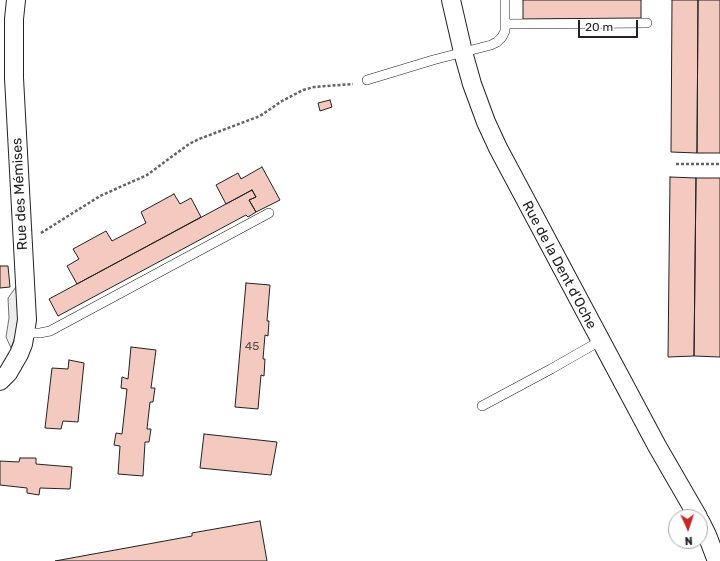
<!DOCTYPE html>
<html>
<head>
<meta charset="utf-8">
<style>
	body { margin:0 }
	#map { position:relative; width:720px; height:561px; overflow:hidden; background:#fff; font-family:Rubik,sans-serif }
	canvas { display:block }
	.north { position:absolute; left:668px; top:509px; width:40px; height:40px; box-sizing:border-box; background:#fff; border:1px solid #a7a7a7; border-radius:50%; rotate:177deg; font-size:11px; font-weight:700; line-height:16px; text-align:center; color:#222 }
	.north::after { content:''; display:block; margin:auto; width:14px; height:18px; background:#c62828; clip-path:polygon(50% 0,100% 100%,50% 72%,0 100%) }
	.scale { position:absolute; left:578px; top:20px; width:60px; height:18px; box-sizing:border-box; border:2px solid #222; border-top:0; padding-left:5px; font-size:12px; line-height:14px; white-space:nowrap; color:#222; -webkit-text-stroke:3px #fff; paint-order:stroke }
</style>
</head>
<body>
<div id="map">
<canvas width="720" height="561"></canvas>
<div class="north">N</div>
<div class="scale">20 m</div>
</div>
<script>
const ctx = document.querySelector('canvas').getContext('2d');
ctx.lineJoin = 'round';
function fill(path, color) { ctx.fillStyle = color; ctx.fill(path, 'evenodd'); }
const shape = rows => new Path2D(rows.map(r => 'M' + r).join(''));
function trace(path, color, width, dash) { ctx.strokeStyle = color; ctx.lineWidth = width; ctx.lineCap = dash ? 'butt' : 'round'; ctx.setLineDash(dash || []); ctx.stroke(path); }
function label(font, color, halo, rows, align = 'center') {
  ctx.font = font + ' Rubik,sans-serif'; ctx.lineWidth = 3; ctx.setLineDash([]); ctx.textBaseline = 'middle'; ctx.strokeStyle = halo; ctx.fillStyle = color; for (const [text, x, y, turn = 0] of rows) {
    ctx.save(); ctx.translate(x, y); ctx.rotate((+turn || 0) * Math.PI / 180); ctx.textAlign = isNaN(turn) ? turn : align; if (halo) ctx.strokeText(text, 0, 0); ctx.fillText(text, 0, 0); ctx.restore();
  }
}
const parking = shape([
	[16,287,18,318,16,334,11,348,6,337,9,318,8,298,16,287]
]);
fill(parking, '#ededed');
trace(parking, '#6f6f6f', 1);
const building = shape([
	[523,0,641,0,641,18,523,19,523,0],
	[672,0,698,0,697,153,671,152,672,0],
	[698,0,720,0,720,153,697,153,698,0],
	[330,100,332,107,320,111,318,103,330,100],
	[262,167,280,200,256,212,249,200,256,197,252,190,226,204,216,185,238,173,241,179,262,167],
	[670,177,696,178,694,356,668,357,670,177],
	[696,178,720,178,720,357,694,356,696,178],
	[252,190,256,197,249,200,256,212,248,217,246,215,58,316,49,299,252,190],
	[174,194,180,204,191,198,201,217,77,284,67,266,79,259,73,249,106,231,112,241,146,223,141,212,174,194],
	[0,266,8,266,10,287,0,288,0,266],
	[246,283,270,285,267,321,269,321,268,336,265,335,263,359,265,359,264,376,261,375,258,409,235,407,246,283],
	[131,347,156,350,151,388,155,388,153,402,150,402,147,429,151,429,149,442,145,442,143,476,118,474,120,446,114,445,116,433,122,434,127,389,121,388,122,377,128,379,131,347],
	[69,360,84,363,78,422,63,421,61,429,45,428,52,368,68,369,69,360],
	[204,434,277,442,271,475,200,468,204,434],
	[20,458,36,458,36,464,72,467,70,489,40,488,39,495,27,493,27,488,0,485,0,461,19,462,20,458],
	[260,521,267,561,55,561,192,536,192,533,260,521]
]);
fill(building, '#f3c9c0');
trace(building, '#222', 1);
const lane = shape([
	[505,24,647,23],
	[367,80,433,60,491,45,497,42,502,37,505,31,505,0],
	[25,333,40,333,50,331,269,213],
	[482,406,551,369,600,341]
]);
const street = shape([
	[451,0,463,52,472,84,486,122,498,148,657,446,698,517],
	[0,381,8,373,19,354,23,344,27,320,14,78,14,19,16,0],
	[700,521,707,535,717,561]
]);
trace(lane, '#222', 10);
trace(street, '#222', 20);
trace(shape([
	[676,164,720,164],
	[41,233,100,196,147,175,189,144,199,139,260,116,282,101,303,90,314,87,353,84]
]), '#646464', 2.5, [3, 2]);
trace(lane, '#fff', 9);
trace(street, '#fff', 18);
label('12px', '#564c4a', null, [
	["45",252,347]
]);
label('14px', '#222', '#fff', [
	["Rue des Mémises",20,194,-93],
	["Rue de la Dent d'Oche",559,265,62]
]);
</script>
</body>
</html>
